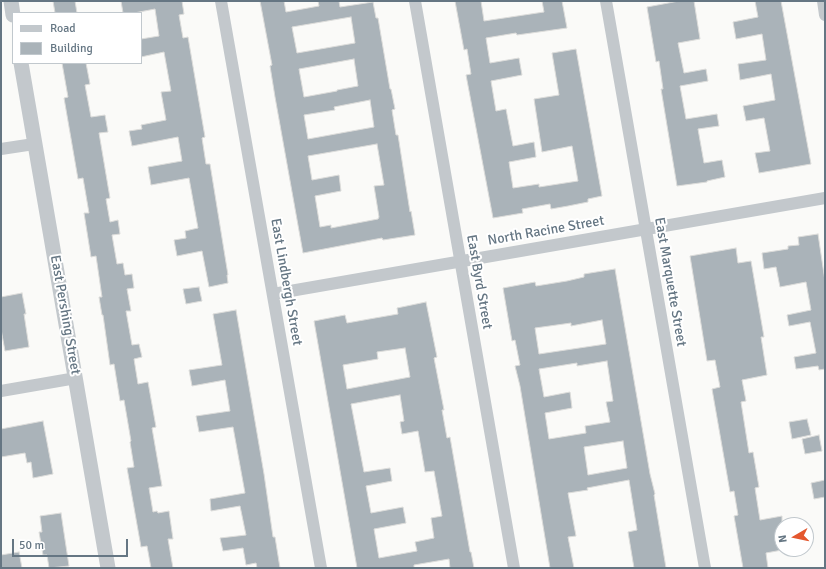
<!DOCTYPE html>
<html>
<head>
<meta charset="utf-8">
<style>
	body { margin:0 }
	#map { position:relative; width:826px; height:569px; overflow:hidden; background:#fafaf8; font-family:Signika,sans-serif }
	canvas { display:block }
	.frame { position:absolute; inset:0; border:2px solid #657683; pointer-events:none }
	.legend { position:absolute; left:12px; top:12px; width:130px; height:52px; box-sizing:border-box; background:#fff; border:1px solid #c1c8cd; margin:0; padding:5px 7px; list-style:none; font-size:12px; color:#657683 }
	.legend li { display:flex; align-items:center; gap:8px; height:20px }
	.legend b { width:20px; border:1px solid #c1c8cd }
	.north { position:absolute; left:774px; top:517px; width:40px; height:40px; box-sizing:border-box; background:#fff; border:1px solid #c1c8cd; border-radius:50%; rotate:261deg; font-size:11px; font-weight:700; line-height:16px; text-align:center; color:#657683 }
	.north::after { content:''; display:block; margin:auto; width:14px; height:18px; background:#e4572e; clip-path:polygon(50% 0,100% 100%,50% 72%,0 100%) }
	.scale { position:absolute; left:12px; top:539px; width:116px; height:18px; box-sizing:border-box; border:2px solid #657683; border-top:0; padding-left:5px; font-size:12px; line-height:14px; white-space:nowrap; color:#657683; -webkit-text-stroke:3px #fff; paint-order:stroke }
</style>
</head>
<body>
<div id="map">
<canvas width="826" height="569"></canvas>
<div class="frame"></div>
<ul class="legend">
<li><b style="height:5px;background:#c3c8cc"></b>Road</li>
<li><b style="height:11px;background:#aab3b9"></b>Building</li>
</ul>
<div class="north">N</div>
<div class="scale">50 m</div>
</div>
<script>
const ctx = document.querySelector('canvas').getContext('2d');
ctx.lineJoin = 'round';
function fill(path, color) { ctx.fillStyle = color; ctx.fill(path, 'evenodd'); }
const shape = rows => new Path2D(rows.map(r => 'M' + r).join(''));
function trace(path, color, width, dash) { ctx.strokeStyle = color; ctx.lineWidth = width; ctx.lineCap = dash ? 'butt' : 'round'; ctx.setLineDash(dash || []); ctx.stroke(path); }
function label(font, color, halo, rows, align = 'center') {
  ctx.font = font + ' Signika,sans-serif'; ctx.lineWidth = 4; ctx.setLineDash([]); ctx.textBaseline = 'middle'; ctx.strokeStyle = halo; ctx.fillStyle = color; for (const [text, x, y, turn = 0] of rows) {
    ctx.save(); ctx.translate(x, y); ctx.rotate((+turn || 0) * Math.PI / 180); ctx.textAlign = isNaN(turn) ? turn : align; if (halo) ctx.strokeText(text, 0, 0); ctx.fillText(text, 0, 0); ctx.restore();
  }
}
const building = shape([
	[53,1,75,1,77,13,55,13,53,1],
	[121,1,182,1,184,14,179,15,183,38,188,37,205,137,202,138,206,164,210,164,228,275,227,275,228,283,209,287,202,251,177,256,174,240,186,238,185,231,198,228,189,178,151,185,148,167,182,161,178,137,132,146,129,131,142,129,141,125,166,120,161,92,171,91,164,52,141,57,141,39,159,36,155,9,134,13,123,13,121,1],
	[260,1,284,1,286,12,319,6,318,1,339,1,340,7,373,2,376,18,378,18,390,89,391,89,395,109,392,110,396,135,398,135,410,212,411,211,415,235,383,240,382,238,366,241,303,253,275,97,270,66,272,65,260,1],
	[351,17,355,43,297,53,292,27,351,17],
	[354,59,358,86,337,90,337,91,304,97,299,69,354,59],
	[370,100,374,127,308,139,304,115,335,110,334,107,370,100],
	[377,144,384,185,374,186,379,217,378,219,331,228,331,225,320,227,315,196,341,191,339,175,312,180,308,156,377,144],
	[455,1,481,1,484,21,544,12,542,1,562,1,567,28,517,35,516,33,486,38,490,63,519,58,522,75,491,81,496,111,506,109,513,146,534,142,536,157,509,162,513,188,539,184,539,187,578,181,572,146,542,152,534,99,559,95,552,53,576,49,602,196,588,199,588,202,568,206,551,209,550,204,522,209,523,213,493,218,466,75,471,74,467,49,464,50,455,1],
	[679,1,694,1,700,39,678,43,684,73,706,69,708,81,680,86,686,119,717,114,719,126,698,129,704,163,722,160,725,177,707,181,707,182,677,186,661,89,663,89,659,61,656,62,647,7,679,1],
	[755,1,781,1,811,164,759,173,755,153,770,151,764,118,746,121,743,106,775,100,771,74,740,80,738,64,766,60,762,34,736,39,733,22,758,17,755,1],
	[62,63,86,63,90,84,85,85,91,117,105,115,108,132,99,133,110,198,106,199,110,222,118,220,120,234,112,235,117,264,123,263,125,275,132,274,134,288,127,289,131,311,126,311,132,345,139,344,142,357,134,359,138,384,148,382,156,427,152,428,162,486,149,488,153,512,157,511,158,513,169,511,173,539,168,539,173,568,151,568,147,546,141,547,127,468,134,467,130,442,131,441,124,400,120,401,114,364,110,365,103,315,102,315,99,297,102,297,96,256,91,257,84,213,89,213,83,178,78,179,64,98,68,97,62,63],
	[818,234,825,281,825,369,819,370,818,366,796,369,794,357,816,353,810,322,789,326,787,315,811,310,806,282,780,287,776,267,764,269,762,253,788,249,788,246,799,245,798,237,818,234],
	[736,248,738,263,751,261,764,337,761,337,767,375,742,380,746,401,741,402,749,453,753,452,759,487,755,488,760,520,782,516,782,550,766,553,768,568,743,568,734,516,738,515,734,491,730,492,712,389,720,387,715,360,707,361,690,256,736,248],
	[615,269,650,474,655,494,654,495,666,568,634,568,628,532,637,530,629,480,587,488,588,490,568,493,576,536,568,537,574,568,550,568,520,386,515,366,520,365,515,340,512,341,503,288,535,282,536,286,567,281,584,277,584,274,615,269],
	[602,320,606,344,539,354,535,328,571,323,571,326,602,320],
	[607,361,613,401,606,402,610,422,585,426,586,433,549,439,545,413,572,408,570,392,544,397,539,369,577,363,577,366,607,361],
	[623,441,627,468,588,475,584,447,623,441],
	[199,287,202,301,186,304,183,289,199,287],
	[22,293,26,314,24,314,29,347,5,351,1,329,1,297,22,293],
	[426,302,437,357,434,358,444,410,442,410,447,438,450,437,470,552,471,552,474,568,450,568,449,559,414,565,414,568,357,568,314,321,345,315,347,323,375,318,398,314,397,308,426,302],
	[405,348,410,377,347,389,343,365,378,359,377,352,405,348],
	[400,395,404,421,400,422,402,434,418,431,425,472,434,471,442,516,431,518,434,538,415,542,417,551,379,558,374,529,406,523,403,507,371,513,366,486,392,481,390,468,364,472,351,404,400,395],
	[236,310,264,474,273,537,275,537,280,568,257,568,256,563,246,565,243,548,223,551,220,538,246,535,240,506,211,511,210,499,245,493,233,427,199,432,196,416,230,411,225,380,192,386,189,370,222,365,213,314,236,310],
	[807,419,811,435,792,439,789,422,807,419],
	[43,421,53,474,33,478,31,462,27,463,25,453,1,457,1,429,43,421],
	[819,435,822,451,805,454,802,439,819,435],
	[825,480,825,497,814,499,811,483,825,480],
	[61,513,69,566,49,568,47,555,43,555,39,532,42,532,40,516,61,513],
	[19,552,22,568,1,568,1,555,19,552]
]);
fill(building, '#aab3b9');
trace(building, '#dcdcda', 1);
trace(shape([
	[221,1,321,568],
	[415,1,514,568],
	[606,1,705,568],
	[823,1,825,15],
	[1,149,34,144],
	[273,294,825,198],
	[1,391,76,378]
]), '#c3c8cc', 12);
trace(shape([
	[11,1,13,15],
	[21,63,108,568]
]), '#c3c8cc', 15);
label('14px', '#657683', '#fff', [
	["North Racine Street",546,231,-10],
	["East Lindbergh Street",286,282,80],
	["East Byrd Street",479,282,80],
	["East Marquette Street",670,282,80],
	["East Pershing Street",65,315,80]
]);
</script>
</body>
</html>
